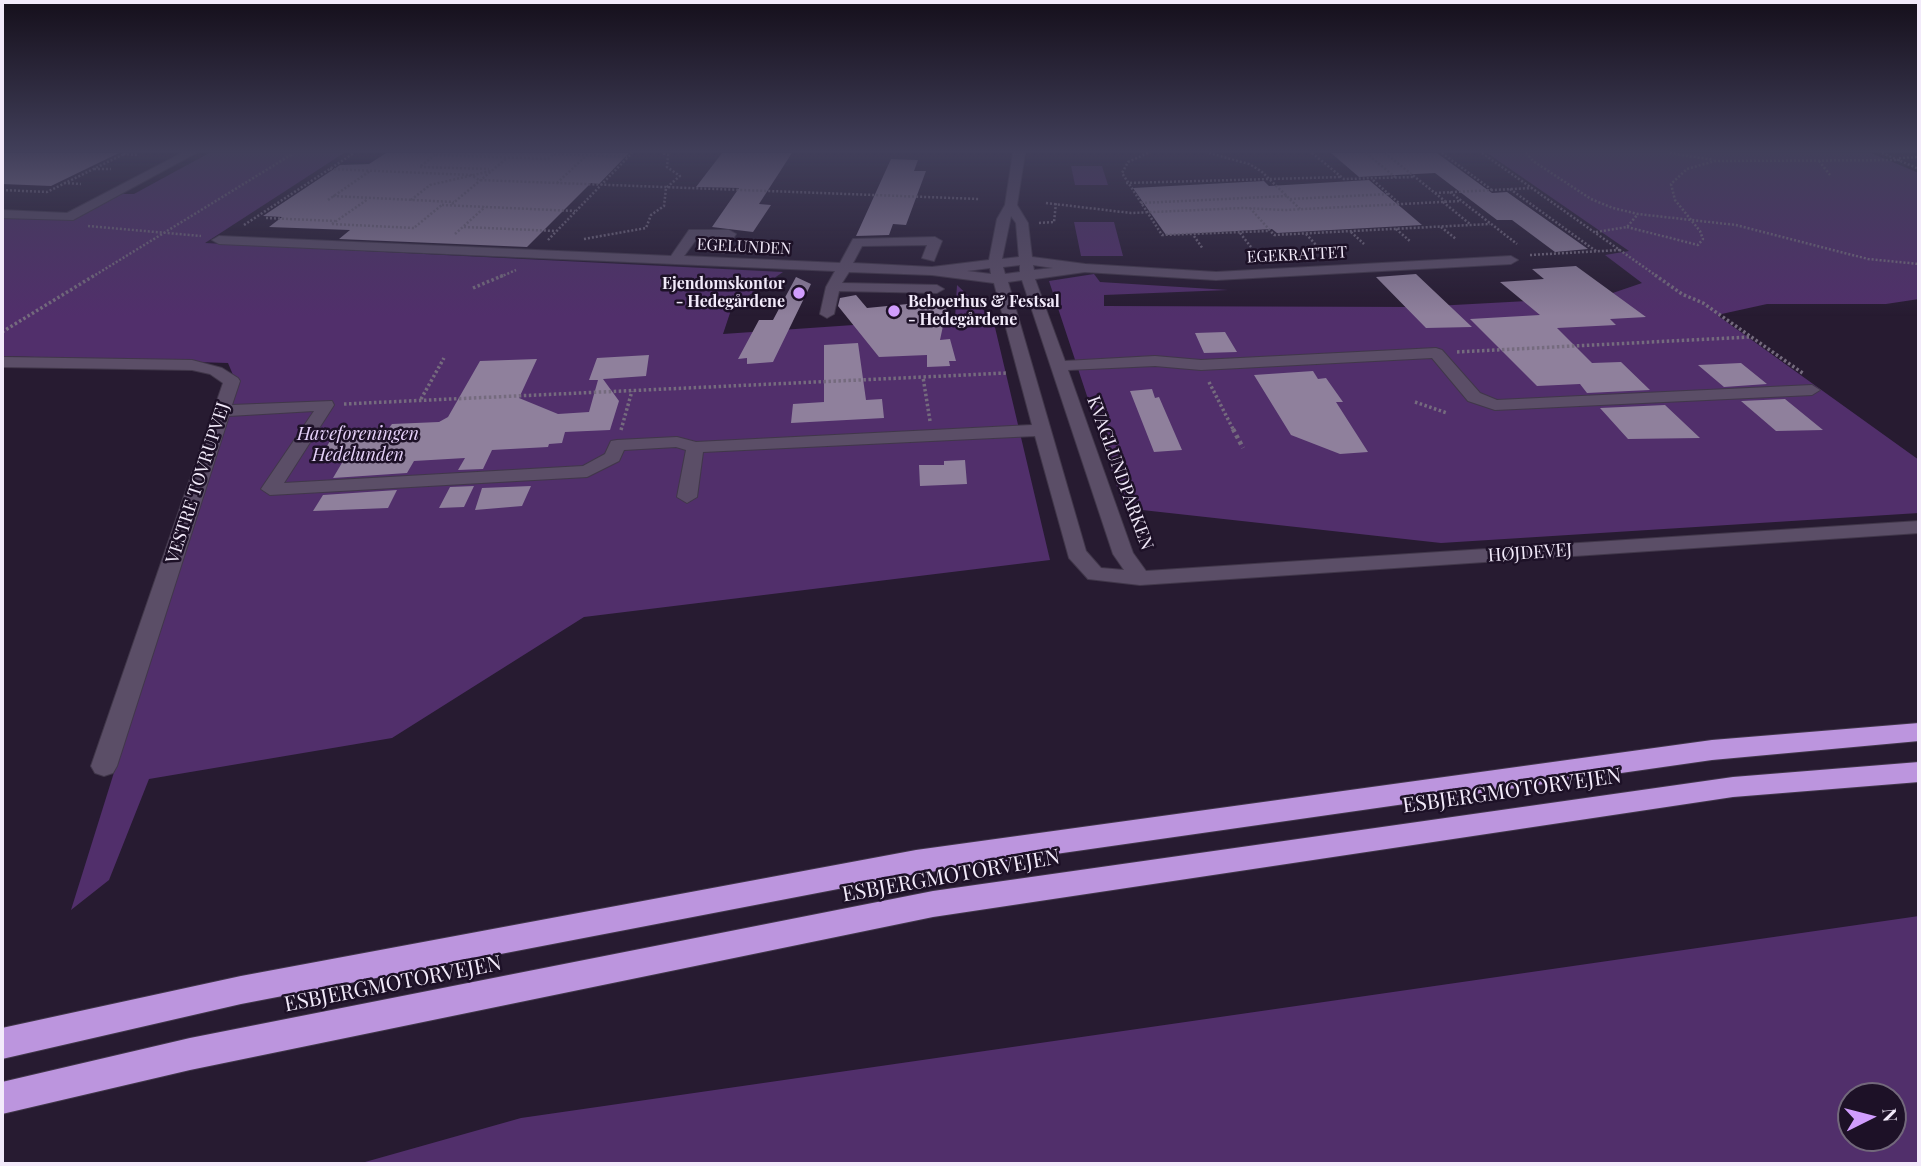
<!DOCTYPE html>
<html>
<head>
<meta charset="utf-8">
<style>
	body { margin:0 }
	#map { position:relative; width:1921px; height:1166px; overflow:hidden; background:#271b31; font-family:"Playfair Display",serif }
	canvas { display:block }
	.frame { position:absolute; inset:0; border:4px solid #f2eafa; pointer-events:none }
	.north { position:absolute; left:1837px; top:1082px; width:70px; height:70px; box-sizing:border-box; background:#1d1127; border:2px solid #72687b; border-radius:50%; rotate:84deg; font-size:19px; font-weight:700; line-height:28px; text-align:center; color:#f2eafa }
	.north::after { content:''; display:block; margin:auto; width:24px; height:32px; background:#d19dfe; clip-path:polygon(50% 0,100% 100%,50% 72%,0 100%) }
</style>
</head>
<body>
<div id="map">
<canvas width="1921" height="1166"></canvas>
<div class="frame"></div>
<div class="north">N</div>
</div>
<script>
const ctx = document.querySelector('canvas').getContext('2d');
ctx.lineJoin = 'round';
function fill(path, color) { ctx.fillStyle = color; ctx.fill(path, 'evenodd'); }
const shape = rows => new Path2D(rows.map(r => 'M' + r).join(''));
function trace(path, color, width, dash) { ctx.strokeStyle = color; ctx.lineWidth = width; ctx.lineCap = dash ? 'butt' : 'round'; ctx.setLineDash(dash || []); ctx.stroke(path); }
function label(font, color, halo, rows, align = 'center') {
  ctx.font = font + ' "Playfair Display",serif'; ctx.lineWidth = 5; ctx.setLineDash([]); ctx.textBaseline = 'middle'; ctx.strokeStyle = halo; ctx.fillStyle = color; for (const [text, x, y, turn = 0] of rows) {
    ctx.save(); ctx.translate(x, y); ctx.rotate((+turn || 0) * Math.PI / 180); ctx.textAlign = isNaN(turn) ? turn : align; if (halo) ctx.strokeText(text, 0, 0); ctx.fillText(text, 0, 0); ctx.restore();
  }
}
fill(shape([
	[209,153,344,153,205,243,783,272,732,307,723,334,955,318,957,285,993,319,1050,560,584,617,392,738,149,779,109,880,71,910,236,382,228,363,2,356,2,217,73,220,122,194,134,194],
	[1487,153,1871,153,1919,173,1919,299,1886,304,1767,304,1717,315,1919,460,1919,513,1441,543,1124,508,1049,281,1094,274,1100,282,1228,290,1104,295,1104,306,1417,307,1601,297,1642,283,1605,255,1629,251],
	[1071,166,1102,166,1108,185,1075,185],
	[1074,222,1114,222,1123,256,1081,256],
	[1919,916,1919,1164,358,1164,521,1118],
	[1851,1096,1893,1096,1893,1138,1851,1138]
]), '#512f6b');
fill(shape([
	[2,153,119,153,51,186,2,184],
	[386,153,629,153,599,184,591,183,527,247,339,239,350,230,269,227,282,217,263,216,340,165,369,164],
	[722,153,792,153,759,204,771,205,753,232,712,227,739,188,696,187],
	[1331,153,1437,153,1492,193,1507,192,1588,249,1555,252,1512,220,1497,220,1435,173,1359,177],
	[891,159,918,160,914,171,926,171,906,225,893,224,889,235,856,236],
	[1369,180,1422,225,1277,233,1272,229,1166,235,1133,188,1264,181,1269,186],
	[1576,266,1646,317,1610,319,1616,325,1557,328,1592,363,1621,362,1650,390,1587,393,1580,384,1537,386,1470,319,1540,315,1500,282,1544,279,1532,269],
	[1416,274,1472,327,1426,328,1376,277],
	[796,277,811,284,773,362,747,364,747,358,738,359,759,320,773,320],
	[856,295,867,308,918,303,920,297,949,298,940,340,950,339,956,361,949,361,950,366,927,367,927,355,879,357,838,306,840,298],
	[1225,332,1237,352,1204,353,1195,333],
	[858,343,866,400,882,399,884,418,791,423,793,404,824,402,824,345],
	[649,355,646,376,603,379,619,401,610,430,565,432,562,443,549,444,548,447,492,450,483,469,458,470,465,458,414,461,407,473,333,478,346,456,320,457,337,430,389,428,392,424,439,422,448,417,480,361,537,359,519,398,558,414,589,412,598,380,589,380,597,358],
	[1741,363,1767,384,1724,387,1698,365],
	[1313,371,1318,379,1326,378,1343,402,1336,402,1368,452,1340,454,1291,435,1254,375],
	[1152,389,1155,398,1159,397,1182,450,1154,452,1130,391],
	[1785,399,1823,430,1776,431,1741,401],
	[1665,405,1700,438,1628,439,1600,408],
	[965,460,967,484,920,486,919,465,944,465,944,461],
	[474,486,464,507,439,508,450,487],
	[531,486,522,506,475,510,482,488],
	[397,490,388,508,313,511,323,495]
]), '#8f809c');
const minor = shape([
	[182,153,196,153,73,220,2,218,2,210,67,213,182,153],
	[1013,153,1025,153,1017,205,1028,223,1032,257,1085,264,1216,272,1511,256,1518,260,1511,264,1216,280,1085,272,1035,279,1065,361,1155,356,1201,360,1436,348,1442,350,1480,393,1497,400,1812,385,1820,390,1812,395,1495,410,1468,401,1432,358,1201,370,1155,366,1068,370,1133,553,1146,571,1919,521,1919,533,1140,585,1088,579,1069,558,1035,436,703,452,697,497,687,503,677,497,686,450,676,447,624,450,619,461,587,477,270,495,261,489,314,411,229,416,117,766,113,773,104,776,95,773,91,766,223,383,210,374,192,370,2,367,2,357,192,360,222,368,238,378,240,381,232,405,332,401,334,405,284,483,583,466,605,454,611,441,617,440,677,437,696,442,1032,425,994,283,932,275,849,272,842,283,937,285,944,289,937,293,839,291,834,314,827,318,820,314,826,287,835,271,219,244,212,240,219,236,671,256,689,230,729,230,736,234,724,253,712,250,720,238,698,237,684,256,840,263,853,239,935,237,942,241,934,261,922,258,927,245,862,246,853,263,932,267,989,260,997,219,1005,205,1013,153],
	[1011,216,1016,223,1019,257,1002,259,1011,216],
	[1020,265,1020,272,1005,274,1003,267,1020,265],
	[1033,265,1053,268,1034,270,1033,265],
	[990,268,991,274,967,271,990,268],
	[1022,280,1113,554,1124,570,1101,568,1086,551,1008,282,1022,280]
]);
const highway = shape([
	[1919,723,1919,741,1712,760,916,874,241,1004,2,1059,2,1028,241,976,916,850,1712,740,1919,723],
	[1919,762,1919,782,1733,797,933,917,190,1070,2,1114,2,1082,190,1038,933,891,1733,777,1919,762]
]);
trace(minor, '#41374a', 2);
trace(highway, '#41374a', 2);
trace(shape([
	[1148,153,1128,162,1122,173,1162,235,1269,231],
	[1209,153,1249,164,1261,171,1300,209],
	[1312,153,1344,179,1414,177],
	[1366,153,1395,177],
	[1385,153,1445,201],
	[1442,153,1492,190],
	[1482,153,1658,277],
	[1526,153,1533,161,1591,199,1613,208,1638,214,1736,225,1868,259,1919,264],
	[1670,153,1714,160],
	[1882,153,1919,169],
	[123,154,138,155],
	[554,154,627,157],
	[436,155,548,159,555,153],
	[1899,158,1919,157],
	[1819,161,1830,175],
	[421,166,436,154],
	[420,167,489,169],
	[94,169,111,169],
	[330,169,471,175,479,180,979,199],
	[1373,180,1400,204],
	[64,183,81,184],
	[557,183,586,156],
	[1126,183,1342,177],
	[1510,189,1596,251],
	[2,190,47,192,126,153],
	[1450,192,1517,244],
	[1435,193,1532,188],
	[333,196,454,202],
	[1290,199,1390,194],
	[328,200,370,171],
	[411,200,430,185,491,171],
	[1443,202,1470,224],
	[1046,203,1131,213,1243,208,1285,210,1461,201],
	[1141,203,1287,196],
	[452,204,507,158],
	[442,205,575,211],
	[1250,208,1274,235,1490,224],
	[266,218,335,221],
	[1039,223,1054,222,1056,203],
	[332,224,414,228],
	[332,224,368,199],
	[244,225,354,153],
	[88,226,201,236],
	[415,227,443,204],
	[464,227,556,231],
	[1441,227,1456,239],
	[1627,227,1698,245,1703,239,1700,231,1675,200,1671,184,1687,169,1715,161,1901,160],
	[1396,229,1411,242],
	[1351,232,1364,244],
	[1596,232,1627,227,1638,214],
	[1240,233,1251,247],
	[455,234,485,207],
	[1306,234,1318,247],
	[1194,236,1203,249],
	[584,239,646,228,651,215,664,206,666,188,680,176,667,167,668,155,662,153],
	[548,240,632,153],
	[1530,255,1620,250],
	[92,277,294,153],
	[500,277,516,270]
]), '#756b7e', 2.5, [2, 2]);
trace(shape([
	[1655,275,1682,294,1703,303,1804,374],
	[473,288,504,275],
	[2,332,95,275],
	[1457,352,1749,337],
	[1209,382,1234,431],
	[421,399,444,358],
	[1415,402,1447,413],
	[344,404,923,377],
	[930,421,923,377,1006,373],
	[621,430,632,391]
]), '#756b7e', 3.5, [2.5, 2.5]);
trace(shape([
	[1233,429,1243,448]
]), '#756b7e', 4.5, [3.5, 3.5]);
fill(minor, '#5b4e67');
fill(highway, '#bc95de');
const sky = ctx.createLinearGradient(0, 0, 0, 316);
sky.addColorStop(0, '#150f1b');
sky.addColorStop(0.48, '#413f5a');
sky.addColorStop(1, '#413f5a00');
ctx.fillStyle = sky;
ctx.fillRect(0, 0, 1921, 316);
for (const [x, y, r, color] of [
	[799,293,7,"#d19dfe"],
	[894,311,7,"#d19dfe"]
]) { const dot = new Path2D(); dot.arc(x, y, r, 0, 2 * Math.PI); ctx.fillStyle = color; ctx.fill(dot); trace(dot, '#1d1127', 2.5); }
label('16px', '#f2eafa', '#1d1127', [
	["EGELUNDEN",744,247,3],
	["EGEKRATTET",1297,255,-3]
]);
label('bold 16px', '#f2eafa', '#1d1127', [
	["Ejendomskontor",785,284],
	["- Hedegårdene",785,302],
	["Beboerhus & Festsal",908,302,"left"],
	["- Hedegårdene",908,320,"left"]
], 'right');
label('italic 18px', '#e6d2fa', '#1d1127', [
	["Haveforeningen",358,434],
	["Hedelunden",358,455]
]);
label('18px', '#f2eafa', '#1d1127', [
	["KVAGLUNDPARKEN",1120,473,70],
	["VESTRE TOVRUPVEJ",198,483,-72],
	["HØJDEVEJ",1530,553,-4]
]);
label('21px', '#f2eafa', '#1d1127', [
	["ESBJERGMOTORVEJEN",1512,791,-8],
	["ESBJERGMOTORVEJEN",951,876,-10],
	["ESBJERGMOTORVEJEN",393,984,-11]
]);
</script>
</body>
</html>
